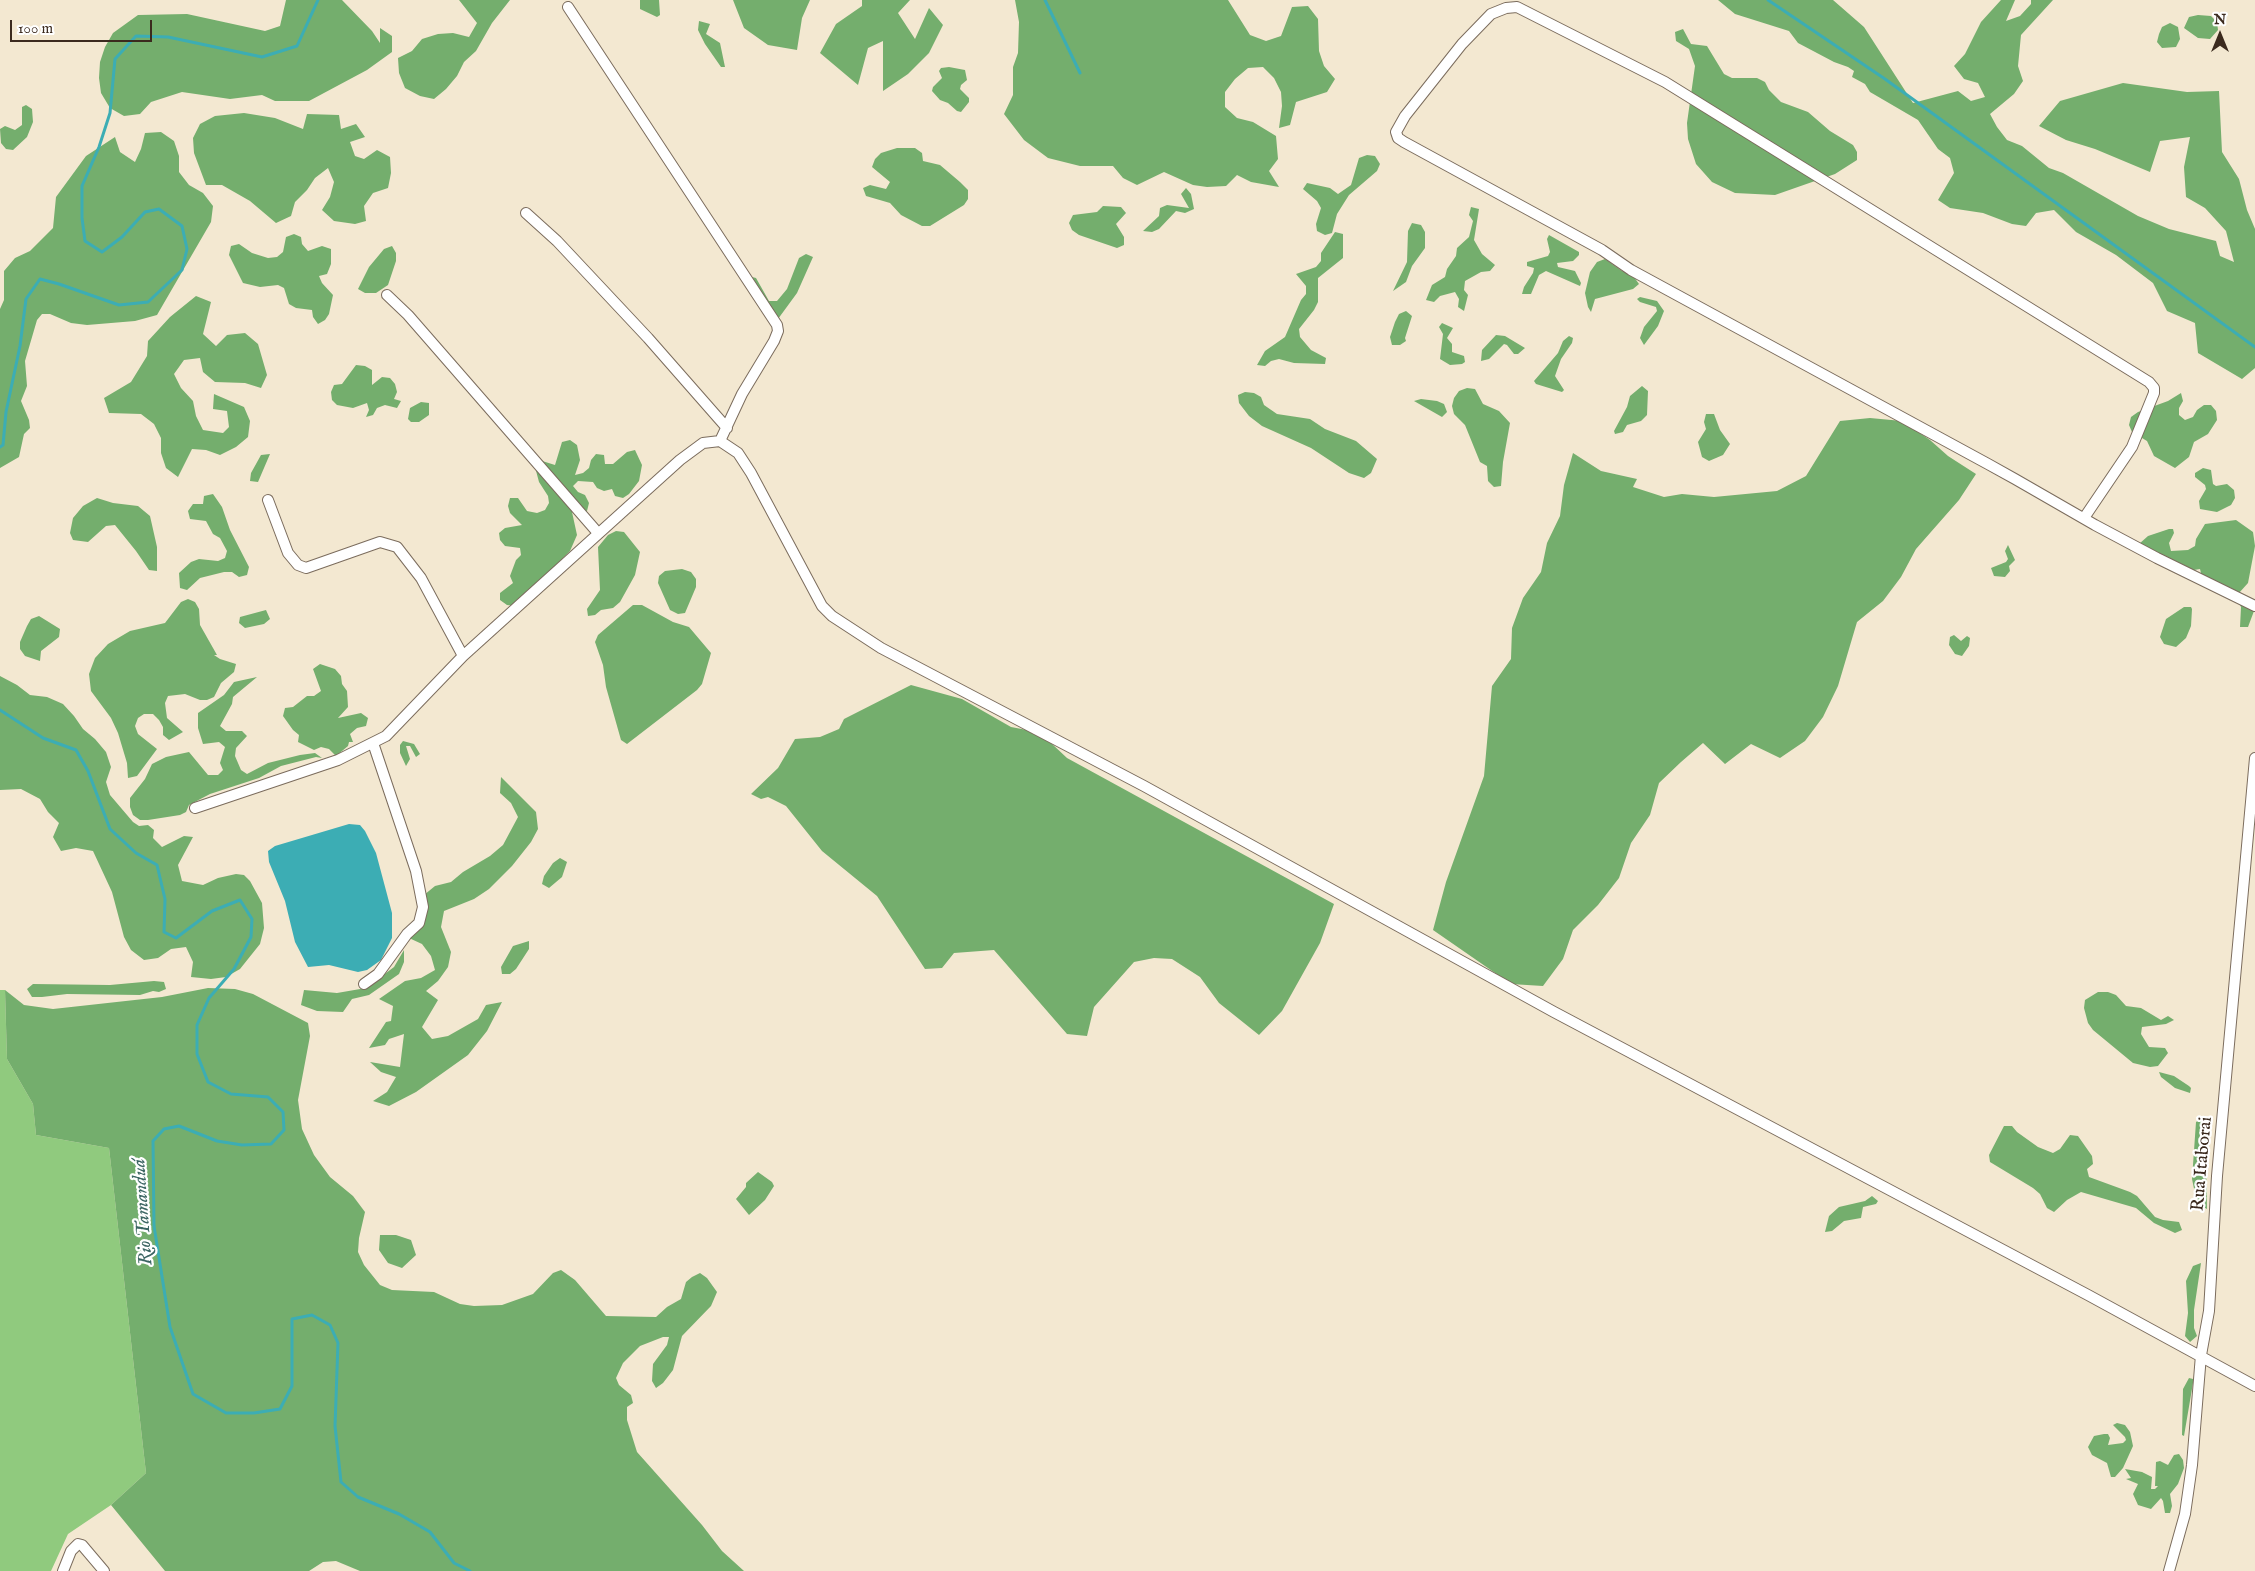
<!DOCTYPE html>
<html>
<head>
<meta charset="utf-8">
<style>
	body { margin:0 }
	#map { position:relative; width:2255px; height:1571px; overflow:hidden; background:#f3e8d1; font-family:"IM FELL English",serif }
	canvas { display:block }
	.north { position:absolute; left:2195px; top:10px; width:50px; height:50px; -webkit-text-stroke:4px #fff; paint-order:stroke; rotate:0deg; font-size:14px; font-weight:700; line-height:20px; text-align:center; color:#3b2a1e }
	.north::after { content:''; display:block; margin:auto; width:18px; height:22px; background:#3b2a1e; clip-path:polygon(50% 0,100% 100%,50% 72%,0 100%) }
	.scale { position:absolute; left:10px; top:20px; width:142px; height:22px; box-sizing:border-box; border:2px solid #3b2a1e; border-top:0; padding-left:6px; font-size:15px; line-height:18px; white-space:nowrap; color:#3b2a1e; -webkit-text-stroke:4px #fff; paint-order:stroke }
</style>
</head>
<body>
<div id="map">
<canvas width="2255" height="1571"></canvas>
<div class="north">N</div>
<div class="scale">100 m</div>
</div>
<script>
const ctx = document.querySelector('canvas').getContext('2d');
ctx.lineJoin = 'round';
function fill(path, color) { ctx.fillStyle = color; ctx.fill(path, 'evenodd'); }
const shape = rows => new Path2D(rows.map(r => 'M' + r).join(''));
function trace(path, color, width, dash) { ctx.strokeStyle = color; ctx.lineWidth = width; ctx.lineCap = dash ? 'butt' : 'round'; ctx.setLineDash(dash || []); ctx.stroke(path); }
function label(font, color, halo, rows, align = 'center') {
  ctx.font = font + ' "IM FELL English",serif'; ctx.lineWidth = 4.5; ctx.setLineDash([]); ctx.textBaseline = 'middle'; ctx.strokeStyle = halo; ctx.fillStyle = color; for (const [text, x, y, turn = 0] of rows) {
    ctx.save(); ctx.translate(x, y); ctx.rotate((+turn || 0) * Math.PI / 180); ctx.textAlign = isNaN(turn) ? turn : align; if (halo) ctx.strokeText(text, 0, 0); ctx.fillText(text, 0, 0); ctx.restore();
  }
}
fill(shape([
	[0,990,5,990,7,1059,33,1104,36,1135,109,1148,146,1473,111,1505,68,1534,51,1571,0,1571]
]), '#90ca7e');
fill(shape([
	[286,0,342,0,372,31,380,43,380,28,392,36,392,52,367,70,309,101,275,101,262,95,230,99,182,92,151,102,140,114,124,116,110,108,101,93,99,78,100,62,105,47,113,33,138,15,187,14,265,31,280,26],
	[459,0,510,0,492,23,476,51,464,62,457,76,446,89,434,99,420,96,405,88,399,73,398,58,412,51,422,39,438,34,453,33,469,37,477,23],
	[640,0,659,0,660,15,657,17,640,9],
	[733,0,810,0,802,18,797,50,768,45,744,28],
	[862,0,910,0,898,13,915,39,929,8,943,25,929,53,908,74,883,91,883,41,868,48,858,85,820,53,836,24,862,6],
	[1015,0,1228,0,1250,35,1266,41,1281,36,1292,7,1308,6,1318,19,1319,51,1324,66,1335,79,1327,92,1296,102,1290,125,1279,128,1282,106,1281,92,1274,78,1263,67,1248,68,1235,79,1225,92,1225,107,1237,118,1253,122,1276,136,1278,159,1269,171,1279,187,1251,182,1237,175,1226,186,1207,187,1193,185,1164,172,1137,185,1123,178,1113,166,1080,166,1048,158,1024,140,1004,114,1013,95,1013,67,1018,53,1019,22],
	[1718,0,1833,0,1864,27,1913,103,1958,91,1971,101,1985,97,1978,83,1964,79,1954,66,1965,54,1981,22,2001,0,2015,0,2006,21,2020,16,2031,4,2031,0,2053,0,2021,35,2018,66,2023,81,2014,94,1990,114,1997,127,2007,140,2022,146,2049,168,2063,173,2138,216,2169,229,2216,241,2220,256,2234,262,2226,231,2205,208,2186,197,2184,167,2190,137,2160,141,2150,172,2095,149,2066,140,2039,126,2060,101,2123,83,2187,92,2219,91,2222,152,2239,179,2247,210,2255,229,2255,368,2242,379,2198,353,2195,323,2167,311,2153,283,2116,255,2076,232,2054,210,2036,213,2026,226,2012,224,1983,213,1950,208,1938,200,1954,173,1950,158,1938,149,1918,120,1870,92,1865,84,1852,77,1854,71,1848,67,1834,62,1798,43,1789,31,1735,14],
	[2198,15,2211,16,2217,22,2218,30,2210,39,2198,38,2184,28,2189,17],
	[699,21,710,24,706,34,720,43,725,67,721,67,705,44,698,30],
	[2170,23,2178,27,2180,39,2176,47,2162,48,2157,42,2159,34,2162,27],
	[1683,29,1691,44,1707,46,1724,74,1732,78,1757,78,1765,82,1769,90,1781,102,1808,112,1830,131,1853,145,1857,152,1857,160,1835,174,1775,195,1735,193,1712,182,1696,164,1688,139,1687,123,1695,66,1689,49,1676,41,1675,32],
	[949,67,965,70,967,80,961,85,960,89,969,98,969,102,961,112,957,111,948,103,940,100,932,91,933,87,942,78,939,71,941,68],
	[26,105,32,109,33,122,27,137,13,150,6,149,1,143,0,129,5,126,15,130,22,125,22,107],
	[244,113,275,118,303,129,307,114,339,115,341,129,356,124,365,137,350,142,355,156,364,159,377,150,390,157,391,173,388,188,373,193,364,206,366,221,355,224,334,221,322,210,330,197,334,182,328,168,315,178,307,190,295,202,291,216,276,223,250,201,222,185,206,185,194,153,193,138,200,124,215,116],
	[161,132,174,141,179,156,179,172,189,185,203,193,213,206,211,222,157,315,135,321,87,325,71,323,50,314,42,314,37,320,25,361,27,386,21,401,29,420,30,428,24,434,19,457,0,468,0,309,4,300,4,271,15,258,30,251,53,228,56,197,86,156,115,137,120,152,135,162,141,149,145,133],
	[897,148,915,148,922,153,923,161,940,165,960,182,968,190,968,199,964,205,930,226,922,226,901,215,890,203,866,196,863,188,870,185,886,189,890,182,872,167,875,159,881,153],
	[1367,155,1375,156,1380,164,1377,171,1349,195,1337,214,1332,233,1325,235,1317,231,1316,224,1321,208,1317,201,1303,189,1307,183,1330,188,1338,194,1351,185,1359,158],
	[1186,188,1191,194,1194,209,1185,213,1176,211,1159,229,1152,232,1143,231,1159,216,1160,208,1167,205,1189,208,1181,194],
	[1103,206,1121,207,1126,213,1116,224,1124,237,1124,245,1117,248,1079,235,1072,230,1069,223,1073,215,1097,212],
	[1471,207,1479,209,1474,240,1482,254,1495,265,1490,271,1481,272,1465,281,1464,290,1468,295,1464,311,1458,307,1459,299,1455,292,1440,296,1434,302,1426,300,1432,285,1445,277,1447,269,1456,256,1457,248,1469,237,1473,221,1469,215],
	[1412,223,1421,225,1425,232,1425,248,1412,266,1406,282,1393,291,1407,262,1408,231],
	[1335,232,1343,234,1343,258,1318,278,1318,302,1314,310,1299,329,1300,337,1311,350,1326,358,1325,364,1294,363,1279,359,1271,361,1265,366,1257,365,1265,351,1285,337,1301,300,1306,294,1306,286,1296,274,1316,267,1321,261,1321,253],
	[294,234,301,237,302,244,308,251,322,246,331,249,331,264,327,274,319,276,322,283,333,295,329,314,325,320,318,324,313,317,312,310,296,308,289,304,284,288,278,285,260,287,243,283,229,255,231,246,239,244,252,253,268,258,277,257,283,252,286,237],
	[1549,235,1579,252,1579,255,1573,261,1557,263,1558,267,1575,271,1581,283,1580,286,1546,271,1539,275,1531,294,1522,294,1524,287,1533,273,1534,268,1527,266,1527,262,1548,256,1550,252,1547,239],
	[392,246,396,253,396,261,388,285,376,293,365,293,358,289,369,267,384,249],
	[806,254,813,257,797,293,778,319,752,277,756,278,769,301,777,301,787,289,799,258],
	[1605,259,1622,271,1631,273,1639,284,1633,289,1595,299,1591,312,1588,307,1585,293,1590,272,1597,262],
	[196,296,211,302,203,334,216,346,227,335,245,333,258,344,267,375,261,388,245,383,215,382,203,372,200,358,184,360,174,374,181,388,193,401,196,416,203,430,223,433,229,427,227,411,213,409,214,394,244,407,250,421,248,437,236,447,220,455,206,450,192,449,178,477,166,468,161,453,161,438,154,424,141,414,109,413,104,398,131,382,147,356,148,341,170,317],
	[1640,297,1657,301,1664,311,1658,326,1644,345,1640,338,1644,327,1657,311,1656,307,1640,302,1637,299],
	[1406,311,1412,316,1405,338,1406,341,1400,345,1392,345,1390,337,1395,322,1399,314],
	[1442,323,1453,328,1447,338,1452,344,1452,352,1464,356,1465,362,1462,364,1450,365,1440,359,1443,334,1439,327],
	[1496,335,1505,336,1525,348,1518,354,1514,354,1507,345,1504,344,1489,359,1481,361,1482,350],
	[1569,336,1573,338,1572,343,1561,359,1555,376,1564,390,1562,392,1536,384,1534,381,1558,353,1563,341],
	[356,365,365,366,372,370,372,385,382,377,390,378,395,384,397,392,394,399,401,401,397,408,385,405,377,408,373,415,366,417,369,410,367,403,353,408,337,405,332,400,331,392,334,385,342,384],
	[1642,386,1648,391,1647,415,1641,421,1627,425,1623,432,1615,434,1614,431,1627,407,1630,396],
	[1467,388,1475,389,1483,404,1499,411,1510,423,1503,462,1501,486,1494,487,1488,481,1487,466,1480,462,1465,425,1454,414,1452,406,1454,398,1459,391],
	[1245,392,1254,393,1261,397,1264,405,1277,414,1310,419,1325,429,1356,441,1377,459,1371,473,1364,478,1349,473,1311,448,1262,426,1249,416,1239,403,1238,395],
	[2181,393,2183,401,2179,408,2179,415,2185,420,2193,417,2197,410,2204,405,2211,405,2216,411,2217,420,2208,434,2194,442,2189,457,2175,468,2154,456,2147,441,2132,432,2129,425,2131,417,2138,412,2168,401],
	[1421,399,1437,401,1444,404,1447,412,1442,417,1414,401],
	[421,402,429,403,429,415,419,422,411,422,408,419,410,408],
	[1706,414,1714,414,1720,430,1730,444,1723,455,1709,461,1702,457,1698,442,1706,429,1704,422],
	[1870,418,1902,421,1930,440,1948,456,1976,474,1959,500,1916,549,1901,577,1883,601,1857,622,1838,686,1823,717,1805,741,1780,758,1751,744,1725,764,1703,743,1681,762,1659,783,1650,815,1631,843,1619,878,1598,905,1573,930,1563,959,1543,986,1511,984,1433,930,1446,882,1484,776,1492,686,1511,659,1512,628,1523,598,1541,572,1547,543,1560,516,1564,485,1573,453,1601,471,1637,479,1633,487,1664,497,1682,494,1714,497,1777,491,1806,476,1840,421],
	[570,440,577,445,580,460,575,475,583,473,589,468,591,460,596,454,604,455,605,464,613,464,627,452,635,450,642,465,639,481,629,494,623,498,615,496,612,489,604,491,597,488,593,482,578,481,573,486,578,492,585,495,589,503,587,511,580,510,572,512,577,535,570,551,560,561,557,569,515,606,507,605,500,600,500,593,513,583,510,576,516,560,521,555,520,548,505,546,500,540,499,533,505,528,522,525,510,513,508,506,510,498,518,498,527,511,537,513,545,510,549,503,548,496,539,482,535,467,539,460,555,465,562,442],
	[270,454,258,482,250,481,251,473,261,455],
	[2203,468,2211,470,2213,484,2216,486,2227,484,2234,490,2235,498,2231,505,2217,512,2200,509,2199,501,2206,489,2205,485,2195,477,2195,473],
	[213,494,222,507,230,530,249,567,247,575,239,577,232,572,224,572,200,578,187,590,180,588,179,573,191,562,199,559,218,561,225,558,227,551,220,538,213,534,206,521,190,519,188,511,193,504,203,504,204,496],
	[97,498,113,503,138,506,150,516,157,547,157,571,149,570,136,551,115,525,106,526,88,542,73,540,70,533,73,518,83,506],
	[2236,520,2253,532,2255,546,2248,583,2239,593,2239,597,2254,611,2248,627,2240,627,2241,607,2231,588,2202,577,2200,569,2188,571,2175,561,2139,544,2148,536,2169,529,2173,529,2174,533,2169,543,2171,551,2188,550,2195,546,2196,539,2205,524],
	[616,531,624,532,640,552,635,575,620,602,613,608,601,610,595,615,588,616,587,609,600,590,598,547,608,535],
	[2008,545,2015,560,2009,566,2010,571,2005,577,1994,576,1991,568,2006,562,2008,559,2005,551],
	[682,569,691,572,696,579,696,587,685,613,678,614,670,610,658,583,659,576,665,571],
	[188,599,195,602,199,609,200,625,217,655,214,655,220,659,236,664,234,672,221,683,214,697,207,700,200,700,185,694,168,696,165,703,167,718,183,732,169,740,163,735,163,727,159,720,153,714,144,714,138,718,135,726,138,734,157,749,137,776,128,778,127,763,118,733,111,718,91,691,89,674,95,658,108,644,130,631,165,623,181,602],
	[633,605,642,605,673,622,689,627,711,653,702,684,697,690,627,744,621,740,606,687,603,665,595,642,598,635],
	[2184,607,2191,607,2192,609,2191,626,2186,638,2176,647,2164,644,2160,637,2166,619],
	[266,610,270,619,264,624,245,628,239,623,240,617],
	[39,616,60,629,59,637,41,651,40,661,25,656,20,649,20,642,27,626,31,619],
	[1954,635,1961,641,1967,636,1970,638,1969,646,1962,656,1955,654,1949,645,1950,637],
	[320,664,335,669,341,676,342,684,347,691,348,707,338,718,361,713,368,718,366,726,357,728,350,734,353,742,349,742,348,746,336,756,329,749,321,747,314,750,298,742,299,735,293,730,283,716,285,708,293,707,307,696,314,696,321,691,313,669],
	[0,676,17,685,30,695,47,697,63,704,74,716,83,729,95,739,106,752,111,767,106,782,110,795,133,822,139,826,148,825,154,830,153,838,162,847,184,836,193,837,178,865,182,881,203,885,218,878,236,874,244,875,250,881,262,903,264,928,260,944,240,969,226,977,211,979,191,977,193,962,186,947,171,949,158,958,144,960,131,950,124,937,112,892,93,851,76,848,61,851,53,837,59,823,48,812,40,799,21,789,0,790],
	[257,677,233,697,232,704,220,726,226,731,242,731,247,736,236,748,235,756,241,770,247,774,268,763,300,755,315,753,322,758,316,757,281,766,259,778,210,794,189,805,186,812,180,815,148,820,140,820,133,815,130,807,130,798,145,779,152,764,166,757,189,752,208,775,218,775,223,770,220,763,225,747,219,742,203,744,198,728,198,713,224,695,234,682],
	[911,685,962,699,1011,727,1032,731,1051,743,1067,758,1334,904,1320,943,1282,1011,1259,1035,1219,1003,1200,977,1172,959,1154,958,1134,962,1094,1007,1087,1036,1067,1034,994,950,954,953,942,968,925,969,877,896,822,851,786,806,768,797,761,799,751,794,778,768,795,739,820,737,839,729,844,719],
	[403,741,414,744,420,754,416,757,410,746,406,746,410,759,406,766,400,753,400,745],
	[501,777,536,812,538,829,531,842,512,866,489,889,474,899,444,911,441,927,451,952,448,967,438,981,426,991,438,1000,422,1027,432,1039,448,1036,478,1019,486,1005,502,1002,487,1031,468,1055,416,1092,389,1106,373,1101,387,1092,396,1077,381,1072,370,1062,400,1067,404,1034,389,1039,385,1045,369,1048,386,1022,391,1021,393,1006,379,999,405,981,421,978,435,970,431,956,422,944,409,938,424,895,435,886,451,882,463,872,490,856,503,845,518,817,511,803,500,793],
	[560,858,567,862,562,877,549,888,542,884,544,876,553,863],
	[529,941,529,949,516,969,510,974,502,974,501,967,513,946],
	[404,950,404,962,399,974,369,995,352,999,343,1012,317,1011,301,1005,304,990,337,993,366,988,394,967],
	[154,981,164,982,166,989,159,992,153,991,140,995,67,994,42,997,32,997,27,989,33,984,110,985],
	[208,988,235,989,253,994,308,1023,310,1036,298,1100,302,1129,314,1155,330,1177,353,1196,365,1212,359,1238,358,1252,364,1265,380,1285,392,1290,434,1292,460,1304,474,1306,502,1305,533,1294,553,1273,561,1270,575,1280,606,1316,656,1317,667,1307,681,1299,686,1282,692,1277,700,1273,707,1278,717,1292,711,1306,682,1336,673,1370,663,1383,656,1388,652,1381,653,1364,667,1345,669,1337,663,1337,640,1346,623,1363,616,1378,619,1385,631,1395,633,1403,627,1407,627,1420,637,1452,702,1525,722,1551,744,1571,360,1571,336,1561,323,1562,309,1571,165,1571,111,1505,146,1473,109,1148,36,1135,33,1104,7,1059,5,990,24,1005,53,1009,162,997],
	[2098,992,2108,992,2116,995,2126,1006,2141,1008,2161,1020,2168,1016,2174,1020,2166,1024,2142,1027,2141,1034,2149,1047,2165,1048,2168,1053,2158,1066,2150,1067,2133,1063,2093,1030,2088,1023,2084,1008,2085,1000],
	[2159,1072,2174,1076,2189,1086,2191,1088,2190,1093,2175,1088,2161,1077],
	[2204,1117,2212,1119,2206,1159,2207,1209,2197,1203,2192,1179,2196,1122],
	[2004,1126,2012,1126,2017,1132,2038,1147,2053,1153,2060,1149,2070,1135,2078,1136,2092,1156,2093,1164,2087,1169,2089,1177,2130,1192,2137,1196,2155,1217,2163,1220,2179,1222,2182,1230,2175,1233,2154,1223,2136,1208,2081,1192,2067,1200,2054,1212,2047,1208,2040,1194,2033,1188,1990,1162,1989,1155],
	[758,1172,772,1182,774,1186,765,1200,749,1215,736,1199,746,1187,746,1183],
	[1872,1196,1878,1201,1876,1204,1863,1207,1861,1218,1844,1221,1832,1231,1825,1232,1829,1216,1839,1207,1865,1201],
	[380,1235,396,1235,411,1240,416,1255,402,1268,388,1263,379,1250],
	[2201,1263,2194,1310,2194,1328,2197,1336,2190,1342,2185,1336,2188,1313,2186,1281,2193,1266],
	[2189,1378,2193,1379,2193,1383,2184,1436,2182,1435,2183,1389],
	[2117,1423,2125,1425,2130,1432,2133,1446,2123,1468,2115,1477,2111,1477,2107,1463,2092,1455,2088,1447,2094,1436,2104,1434,2108,1434,2110,1438,2108,1445,2123,1443,2126,1440,2125,1437,2113,1425],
	[2179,1454,2183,1460,2184,1468,2178,1484,2170,1494,2172,1506,2170,1513,2165,1513,2163,1501,2161,1498,2151,1509,2138,1505,2133,1494,2138,1484,2126,1479,2131,1478,2125,1469,2142,1472,2152,1477,2151,1489,2155,1489,2158,1486,2155,1486,2156,1462,2160,1461,2168,1465,2174,1455]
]), '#74ae6d');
fill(shape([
	[349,824,360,825,365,831,376,853,392,913,392,938,381,960,367,970,358,972,329,965,308,967,295,942,285,901,269,862,268,851,275,846]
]), '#3cadb4');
trace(shape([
	[1045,0,1080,73],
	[1768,0,1885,79,2255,347],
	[0,447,3,445,6,412,20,346,26,299,40,279,59,284,119,305,148,302,182,270,187,249,182,226,159,209,145,212,122,237,102,252,85,241,82,218,82,186,99,147,110,113,115,59,136,36,168,37,262,57,297,46,318,0],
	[0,710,43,738,76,750,88,771,110,829,136,853,157,865,165,899,164,932,176,938,212,911,240,900,252,919,251,937,234,969,209,998,197,1025,197,1054,208,1082,231,1094,268,1097,283,1112,284,1130,271,1144,242,1145,217,1141,179,1126,164,1129,153,1141,154,1226,170,1327,193,1394,226,1413,254,1413,280,1409,292,1386,292,1319,312,1315,330,1325,338,1343,335,1426,341,1482,358,1497,399,1514,430,1532,454,1563,470,1571]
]), '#3cadb4', 3);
const minor = shape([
	[568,7,777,325,778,331,774,341,742,394,720,441],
	[526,213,557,241,648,338,727,428],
	[387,295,408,315,598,533],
	[268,500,288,553,298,565,306,568,380,542,397,547,421,578,463,656],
	[2084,518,2132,447,2154,393,2154,388,2149,382,1665,82,1517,7,1506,8,1491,14,1462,44,1405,116,1396,132,1398,138,1404,142,1602,250,1631,270,1988,464,2015,479,2095,525,2157,558,2255,606],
	[195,808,338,760,386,736,463,656,680,460,703,443,720,441,738,453,751,473,822,606,832,616,881,648,1144,786,1554,1012,2088,1295,2255,1386],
	[364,984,378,974,407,934,419,923,423,907,416,871,373,743],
	[63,1571,71,1551,78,1544,82,1545,104,1571],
	[2169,1571,2185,1514,2192,1465,2201,1355,2209,1311,2217,1176,2255,758]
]);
trace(minor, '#7b6c5d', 12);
trace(minor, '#fff', 10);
label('18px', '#3b2a1e', '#fff', [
	["Rua Itaborai",2203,1164,-85]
]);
label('italic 19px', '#3b6562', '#fff', [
	["Rio Tamanduá",144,1212,-94]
]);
</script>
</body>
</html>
